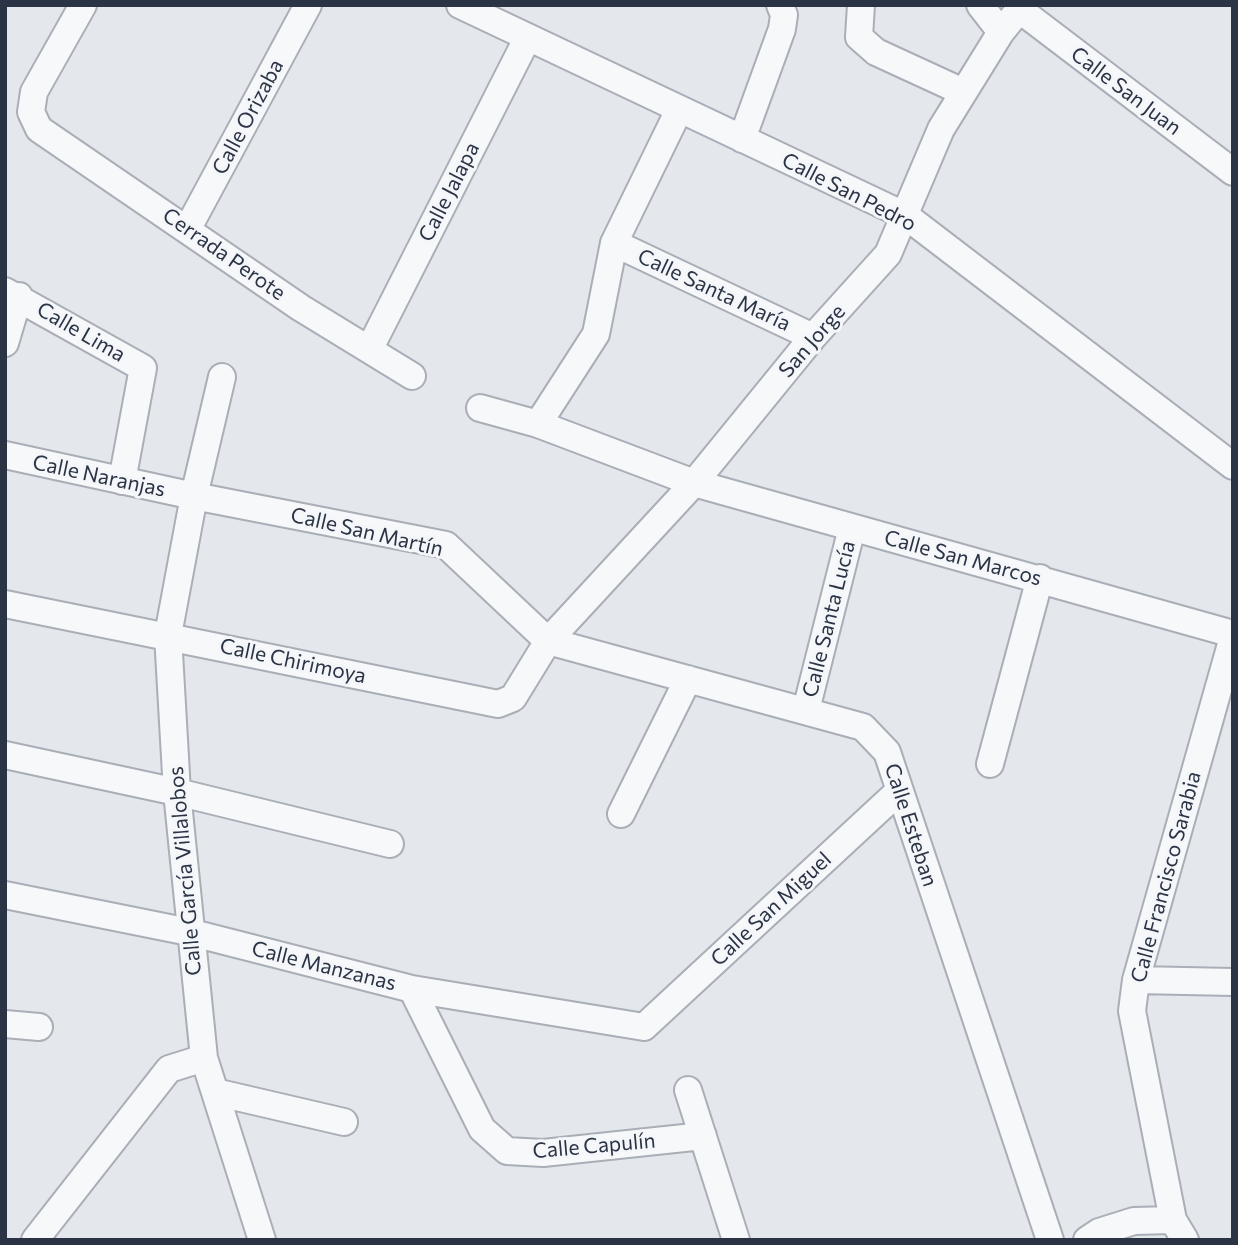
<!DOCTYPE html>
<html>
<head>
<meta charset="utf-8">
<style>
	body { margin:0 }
	#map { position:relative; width:1238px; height:1245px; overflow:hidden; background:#e4e7ec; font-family:Commissioner,sans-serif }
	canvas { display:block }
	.frame { position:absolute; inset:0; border:7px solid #2b3445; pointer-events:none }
</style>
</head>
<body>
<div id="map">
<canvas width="1238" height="1245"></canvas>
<div class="frame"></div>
</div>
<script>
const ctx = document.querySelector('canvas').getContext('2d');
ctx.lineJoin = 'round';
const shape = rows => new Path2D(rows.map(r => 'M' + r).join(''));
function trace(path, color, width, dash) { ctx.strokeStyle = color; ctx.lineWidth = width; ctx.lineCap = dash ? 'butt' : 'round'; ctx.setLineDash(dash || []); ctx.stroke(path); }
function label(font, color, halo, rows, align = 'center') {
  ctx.font = font + ' Commissioner,sans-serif'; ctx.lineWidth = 6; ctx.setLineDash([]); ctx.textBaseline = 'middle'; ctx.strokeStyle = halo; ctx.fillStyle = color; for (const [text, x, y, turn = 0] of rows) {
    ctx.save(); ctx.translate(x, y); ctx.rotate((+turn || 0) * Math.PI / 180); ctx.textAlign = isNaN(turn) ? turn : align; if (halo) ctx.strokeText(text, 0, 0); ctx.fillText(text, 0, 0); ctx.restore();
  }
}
const minor = shape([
	[83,5,34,92,31,112,39,129,301,308,412,376],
	[460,5,906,216,1233,466],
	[861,5,859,37,876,52,963,92],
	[980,5,1001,32],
	[1020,10,1233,172],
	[742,139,782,29,784,15,780,5],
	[188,228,308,5],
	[614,243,813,337],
	[5,291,143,368,122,481],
	[5,343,19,296],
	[370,348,528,37],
	[222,377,194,496,168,635,177,792,204,1058,262,1240],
	[480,408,538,424,694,483,1233,634],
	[538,424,596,334,614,243,679,110],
	[5,455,194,496,446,545,548,641,863,727,887,752,1050,1240],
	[5,604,498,704,513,698,548,641,694,483,813,337,888,254,941,129,1001,32,1023,5],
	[806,710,852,528],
	[5,755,177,792,390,844],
	[990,764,1040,578],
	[621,814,688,679],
	[5,895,189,932,412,989,644,1027,899,791],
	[1136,980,1233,982],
	[412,989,482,1129,507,1151,543,1153,703,1136],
	[5,1024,39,1027],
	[688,1090,736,1240],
	[215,1092,344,1122],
	[35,1240,169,1069,204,1058],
	[1087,1240,1099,1232,1134,1221,1173,1220],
	[1185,1240,1173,1220,1132,1011,1136,980,1233,637]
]);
trace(minor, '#a9aeb7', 30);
trace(minor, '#f7f8fa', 26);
label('21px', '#2b3445', '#f4f6f9', [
	["Calle San Juan",1126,91,37],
	["Calle Orizaba",248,117,-62],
	["Calle Jalapa",449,192,-63],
	["Calle San Pedro",849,192,27],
	["Cerrada Perote",224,254,35],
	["Calle Santa María",714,290,25],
	["Calle Lima",81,332,30],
	["San Jorge",812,341,-49],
	["Calle Naranjas",99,476,12],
	["Calle San Martín",367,532,13],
	["Calle San Marcos",963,558,15],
	["Calle Santa Lucía",829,619,-76],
	["Calle Chirimoya",293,661,12],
	["Calle Esteban",911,825,72],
	["Calle García Villalobos",185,871,-95],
	["Calle Francisco Sarabia",1166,877,-75],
	["Calle San Miguel",771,909,-43],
	["Calle Manzanas",324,966,14],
	["Calle Capulín",594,1146,-5]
]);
</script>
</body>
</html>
